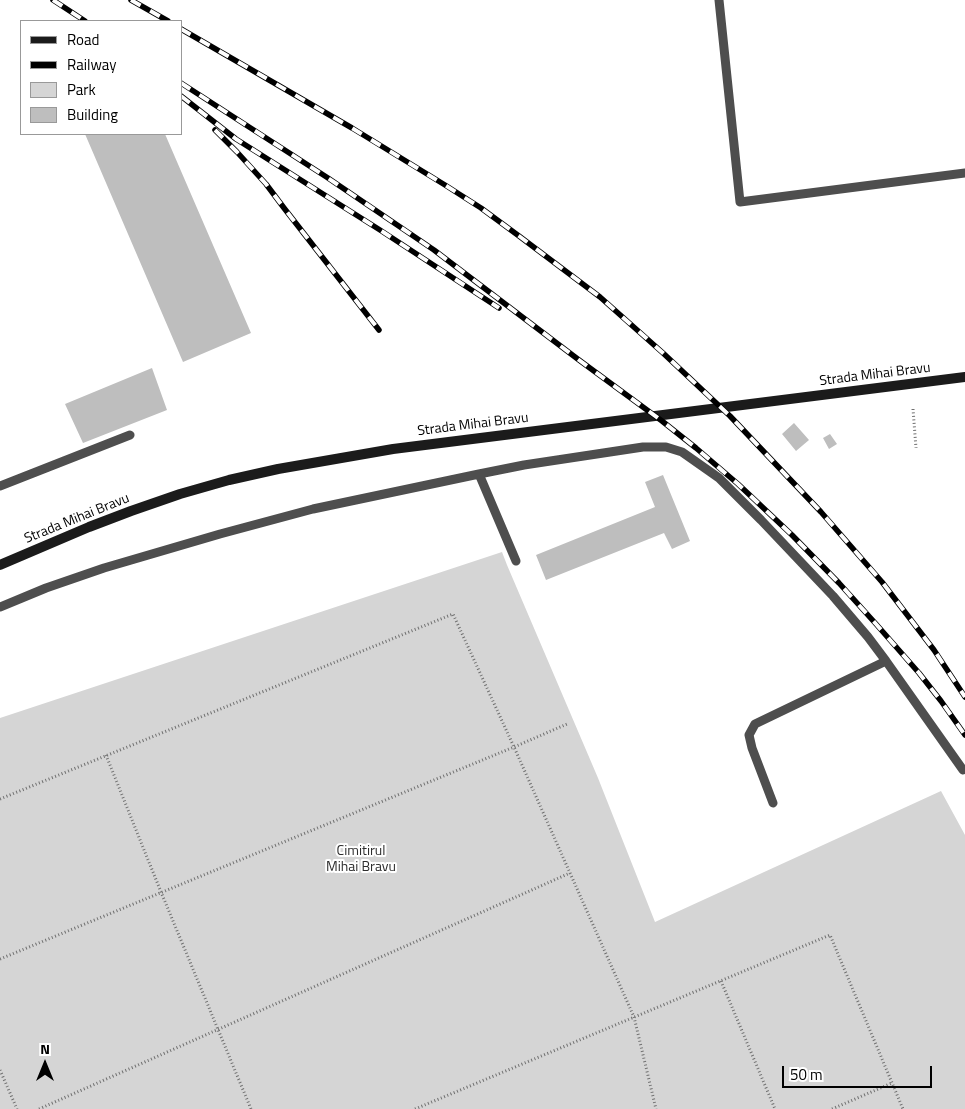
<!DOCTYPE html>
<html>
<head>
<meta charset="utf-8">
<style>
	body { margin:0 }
	#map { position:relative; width:965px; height:1109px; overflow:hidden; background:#fff; font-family:"Titillium Web",sans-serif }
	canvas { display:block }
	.legend { position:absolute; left:20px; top:20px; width:162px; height:115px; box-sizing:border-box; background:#fff; border:1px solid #999; margin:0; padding:6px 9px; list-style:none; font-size:15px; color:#000 }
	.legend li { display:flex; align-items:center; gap:10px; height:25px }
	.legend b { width:25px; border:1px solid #999 }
	.north { position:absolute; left:20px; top:1039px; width:50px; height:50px; -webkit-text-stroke:4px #fff; paint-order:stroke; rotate:0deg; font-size:14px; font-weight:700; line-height:20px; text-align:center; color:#000 }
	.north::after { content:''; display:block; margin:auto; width:18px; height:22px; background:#000; clip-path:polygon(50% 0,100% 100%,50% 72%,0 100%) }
	.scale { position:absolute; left:782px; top:1066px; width:150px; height:22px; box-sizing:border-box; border:2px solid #000; border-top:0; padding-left:6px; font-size:15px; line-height:18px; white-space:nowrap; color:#000; -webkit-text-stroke:4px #fff; paint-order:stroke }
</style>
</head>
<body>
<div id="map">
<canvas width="965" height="1109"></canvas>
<ul class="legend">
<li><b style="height:6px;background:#1b1b1b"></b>Road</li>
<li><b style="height:6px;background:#000"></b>Railway</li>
<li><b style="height:14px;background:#d5d5d5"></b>Park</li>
<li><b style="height:14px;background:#bebebe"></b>Building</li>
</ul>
<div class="north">N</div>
<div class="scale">50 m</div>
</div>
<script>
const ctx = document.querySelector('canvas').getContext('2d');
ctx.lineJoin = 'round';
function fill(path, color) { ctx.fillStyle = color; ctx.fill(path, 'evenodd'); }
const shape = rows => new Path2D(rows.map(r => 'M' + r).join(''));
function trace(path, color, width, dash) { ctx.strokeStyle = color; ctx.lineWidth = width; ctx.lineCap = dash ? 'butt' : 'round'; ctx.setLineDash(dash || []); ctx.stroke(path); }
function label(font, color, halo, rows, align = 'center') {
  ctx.font = font + ' "Titillium Web",sans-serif'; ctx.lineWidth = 4; ctx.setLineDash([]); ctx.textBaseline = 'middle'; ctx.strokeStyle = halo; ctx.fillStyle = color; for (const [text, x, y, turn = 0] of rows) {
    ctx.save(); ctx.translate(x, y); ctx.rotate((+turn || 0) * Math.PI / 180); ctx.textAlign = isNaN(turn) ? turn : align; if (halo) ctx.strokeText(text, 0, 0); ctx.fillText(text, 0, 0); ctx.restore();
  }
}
fill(shape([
	[502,552,507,565,598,778,655,922,941,791,965,835,965,1109,0,1109,0,718]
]), '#d5d5d5');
fill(shape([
	[85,134,165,134,251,333,183,362],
	[152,368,167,410,83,443,65,404],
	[794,423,809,440,796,451,782,434],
	[830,434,837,444,829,449,823,438],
	[663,475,690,541,672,549,664,533,546,580,536,555,655,507,645,482]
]), '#bebebe');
trace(shape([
	[913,409,916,448],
	[106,755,161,892,251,1109],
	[0,799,453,614,514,747,634,1017,656,1109],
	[0,959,514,747,567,724],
	[721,981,775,1109],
	[0,1070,17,1109],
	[39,1109,570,873],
	[415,1109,830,935,903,1109],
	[832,1109,892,1083]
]), '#707070', 3, [1, 2.5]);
trace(shape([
	[719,0,740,202,965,173],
	[479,474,524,465,643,447,666,447,682,452,719,478,761,520,833,596,868,637,886,661,963,770],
	[0,486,130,435],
	[0,607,46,588,104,568,220,534,313,509,479,474,516,561],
	[773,803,752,748,749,735,755,724,886,661]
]), '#4e4e4e', 9);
trace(shape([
	[0,565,89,527,131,511,180,494,229,480,278,469,393,449,965,377]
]), '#1b1b1b', 10);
const rail = shape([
	[53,0,85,21],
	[131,0,168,21],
	[181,29,352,128,445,185,481,208,519,236,600,297,663,353,730,416,821,512,882,582,934,650,965,697],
	[181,83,328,178,434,250,579,360,662,421,696,448,738,484,792,535,839,583,876,624,919,673,941,701,965,735],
	[181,96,236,139,380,230,499,308],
	[215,130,237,152,266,184,284,208,379,330]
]);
trace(rail, '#000', 5.5);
trace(rail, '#fff', 4, [11]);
label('14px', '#000', '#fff', [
	["Strada Mihai Bravu",875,375,-7],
	["Strada Mihai Bravu",473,425,-7],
	["Strada Mihai Bravu",77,519,-22]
]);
label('14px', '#2c2c2c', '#fff', [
	["Cimitirul",361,852],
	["Mihai Bravu",361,868]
]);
</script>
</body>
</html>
